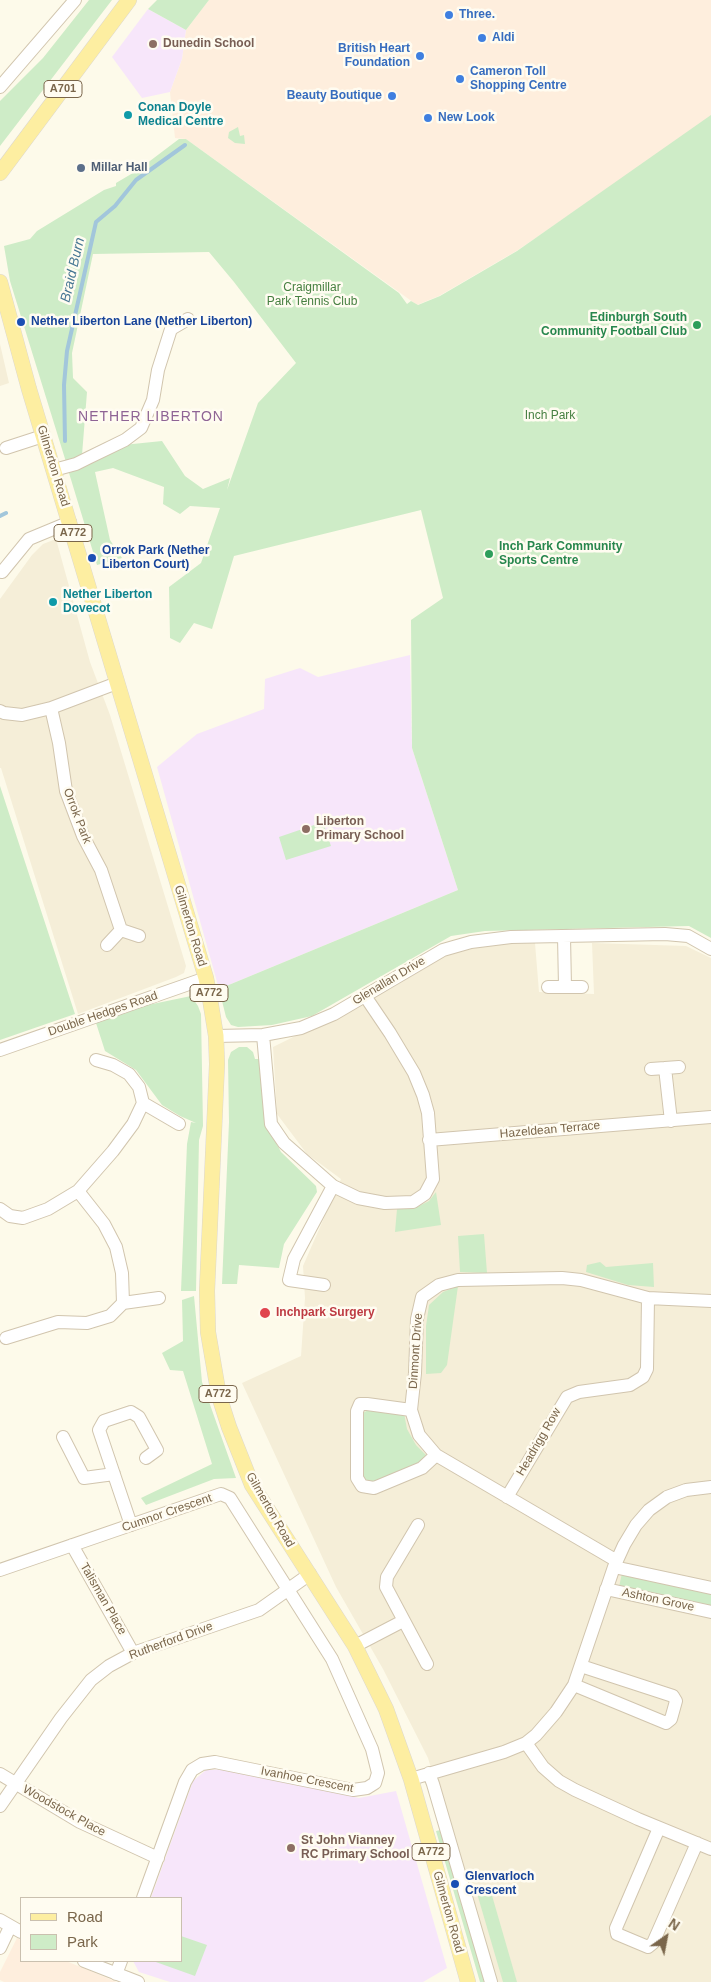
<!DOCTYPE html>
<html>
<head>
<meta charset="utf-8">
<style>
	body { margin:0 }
	#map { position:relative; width:711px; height:1982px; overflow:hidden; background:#fdfaea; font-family:Helvetica,sans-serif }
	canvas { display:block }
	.legend { position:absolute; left:20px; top:1897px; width:162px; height:65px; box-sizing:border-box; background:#fffcf1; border:1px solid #cac0af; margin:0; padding:6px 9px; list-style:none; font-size:15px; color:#7a664b }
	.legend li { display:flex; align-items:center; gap:10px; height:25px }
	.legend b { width:25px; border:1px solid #cac0af }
	.north { position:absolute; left:641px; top:1912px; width:50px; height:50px; -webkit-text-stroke:4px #fffcf1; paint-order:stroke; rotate:33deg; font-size:14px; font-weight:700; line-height:20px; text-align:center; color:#7a664b }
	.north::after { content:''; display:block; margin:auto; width:18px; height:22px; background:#7a664b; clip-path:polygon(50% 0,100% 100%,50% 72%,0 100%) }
</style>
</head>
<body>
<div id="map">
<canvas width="711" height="1982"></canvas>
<ul class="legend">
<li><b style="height:6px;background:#fdeea1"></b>Road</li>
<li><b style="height:14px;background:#ceecc7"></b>Park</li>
</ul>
<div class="north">N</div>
</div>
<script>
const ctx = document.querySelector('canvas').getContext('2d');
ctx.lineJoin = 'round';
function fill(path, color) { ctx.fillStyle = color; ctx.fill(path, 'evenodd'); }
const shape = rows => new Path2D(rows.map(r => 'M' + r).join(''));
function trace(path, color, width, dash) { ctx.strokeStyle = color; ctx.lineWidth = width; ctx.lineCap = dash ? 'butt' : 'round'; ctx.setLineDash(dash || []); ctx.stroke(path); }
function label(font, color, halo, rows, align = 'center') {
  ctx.font = font + ' Helvetica,sans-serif'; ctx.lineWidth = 5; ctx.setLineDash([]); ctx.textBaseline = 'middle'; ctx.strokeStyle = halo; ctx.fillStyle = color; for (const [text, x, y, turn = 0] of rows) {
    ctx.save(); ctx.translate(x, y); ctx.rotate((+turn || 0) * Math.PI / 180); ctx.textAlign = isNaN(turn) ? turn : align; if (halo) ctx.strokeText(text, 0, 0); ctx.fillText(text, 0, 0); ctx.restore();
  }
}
fill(shape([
	[0,344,9,383,0,386],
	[56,539,90,662,110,715,186,966,184,973,176,977,78,1014,1,768,0,768,0,599,32,555,43,544],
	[535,943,539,992,594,994,592,943,686,946,711,958,711,1982,494,1982,428,1758,383,1669,336,1587,242,1383,301,1356,305,1298,303,1266,341,1179,307,1154,277,1114,273,1047,392,988,450,953,497,944]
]), '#f5eed8');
fill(shape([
	[209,0,711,0,711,118,518,250,439,296,417,305,186,139,175,138,170,92,182,59,186,30],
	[17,1938,21,1940,21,1961,66,1961,117,1982,4,1982,0,1980,0,1972]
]), '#feeedd');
fill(shape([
	[148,9,186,30,182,59,170,92,142,98,112,57],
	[410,655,412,748,458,890,219,989,157,767,197,734,264,709,265,679,300,668,318,677],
	[225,1769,359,1798,396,1791,447,1968,423,1982,170,1982,139,1972,133,1961,181,1961,181,1898,151,1898,193,1781,206,1770]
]), '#f7e6fa');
fill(shape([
	[89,0,112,0,0,146,0,101,43,58],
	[157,0,209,0,186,30,148,9],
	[711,115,711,938,689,926,485,931,451,936,312,1016,272,1025,238,1027,231,1025,226,1017,219,989,458,890,412,748,411,620,443,598,421,510,234,556,212,629,194,623,180,643,170,638,169,587,201,563,220,508,190,506,180,514,163,504,164,487,113,468,95,472,110,540,122,558,97,565,69,473,123,445,162,441,185,476,203,489,230,478,227,490,258,403,296,363,234,282,209,252,93,254,72,353,73,378,87,392,82,455,66,462,10,281,4,246,30,239,37,231,104,190,116,186,116,183,138,170,179,139,186,139,399,293,407,304,411,301,418,305,440,296,517,251],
	[238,127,240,136,244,135,245,144,235,143,228,138,229,132],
	[0,786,75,1014,0,1040],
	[323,822,331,846,286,860,279,837],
	[191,996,198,1006,201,1014,203,1126,199,1140,196,1291,181,1291,187,1144,191,1122,196,1123,180,1116,162,1105,136,1070,105,1051,96,1023,138,1007],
	[239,1047,247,1047,253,1052,255,1059,261,1059,265,1122,281,1152,316,1186,317,1192,284,1244,279,1268,239,1265,237,1284,222,1284,229,1122,228,1060,231,1052],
	[436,1192,441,1225,395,1232,397,1209,417,1207,429,1201],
	[484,1234,487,1273,460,1272,458,1236],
	[600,1262,606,1267,653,1263,654,1287,628,1285,586,1272,587,1265],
	[458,1286,447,1365,441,1373,426,1374,426,1326,429,1305,443,1292],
	[194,1296,202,1382,236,1478,214,1479,146,1505,141,1498,212,1464,183,1371,170,1370,162,1353,183,1341,182,1300],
	[372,1408,404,1413,407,1429,416,1445,426,1455,422,1462,376,1483,367,1481,362,1475,363,1413],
	[622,1573,711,1592,711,1607,619,1587],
	[441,1830,486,1982,480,1982,436,1831],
	[486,1888,491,1892,517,1982,503,1982,476,1890],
	[181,1936,207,1945,195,1976,153,1961,181,1961]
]), '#ceecc7');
trace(shape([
	[65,441,64,385,67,351,96,222,115,206,136,180,185,145],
	[0,516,6,513]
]), '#a2c6db', 4);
const minor = shape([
	[0,87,75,0],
	[6,448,43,436],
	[54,470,76,464,88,458,125,440,141,428,153,400,158,370,171,329,188,319],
	[2,572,29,539,70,522],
	[117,683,51,708,59,743,66,791,83,836,101,870,121,930],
	[0,711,4,713,22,715,51,708],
	[564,936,565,987],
	[107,945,121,930,139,936],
	[548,987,582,987],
	[263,1035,271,1124,284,1143,333,1186,358,1198,385,1203,413,1202,425,1194,433,1179,428,1113,423,1095,414,1073,390,1033,365,996],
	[216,1036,263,1035,301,1028,334,1014,443,950,471,942,511,937,665,934,688,936,711,949],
	[0,1050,206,978],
	[665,1068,671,1121],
	[651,1069,679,1067],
	[143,1103,179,1124],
	[429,1140,711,1117],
	[0,1209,10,1216,23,1218,48,1209,78,1191,113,1151,133,1124,143,1103,139,1087,129,1074,113,1065,96,1060],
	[324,1285,289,1280,294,1259,333,1186],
	[123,1303,159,1298],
	[6,1338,58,1322,87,1323,110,1316,123,1303,122,1273,116,1247,104,1224,78,1191],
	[411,1410,367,1404,360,1404,357,1411,357,1478,362,1486,374,1488,422,1468,436,1455],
	[63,1437,84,1478,114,1474],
	[507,1497,567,1397,579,1392,630,1385,643,1377,647,1369,648,1298],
	[131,1525,99,1430,104,1421,131,1412,139,1417,157,1450,146,1458],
	[418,1525,387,1577,386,1587,427,1664],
	[72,1545,133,1653],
	[617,1561,436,1455,419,1435,411,1410,415,1373,417,1319,422,1297,439,1285,458,1280,562,1278,581,1280,648,1298,711,1301],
	[614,1567,711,1588],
	[0,1570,221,1494,230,1498,332,1659,372,1749,378,1773,375,1783,367,1788,353,1790,215,1762,202,1764,192,1770,185,1782,143,1898],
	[606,1589,711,1612],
	[355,1646,403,1621],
	[574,1685,666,1723,671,1719,676,1701,673,1696,581,1666],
	[526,1743,543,1767,559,1781,575,1790,638,1819,711,1849],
	[429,1773,433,1784,491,1982],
	[0,1774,80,1822,158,1858],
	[411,1779,504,1752,526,1743,536,1735,556,1712,574,1685,614,1567,624,1545,636,1525,649,1510,667,1497,686,1490,711,1487],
	[0,1806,61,1718,91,1680,109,1666,133,1653,259,1610,310,1574],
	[659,1828,616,1928,617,1934,648,1947,653,1943,697,1843],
	[0,1920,21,1932],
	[0,1948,10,1927],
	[84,1961,138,1982],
	[116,1974,121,1961]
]);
const major = shape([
	[0,173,129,0],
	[0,282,29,389,206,978,210,999,216,1036,217,1064,207,1291,208,1332,219,1396,229,1427,252,1485,355,1646,386,1709,411,1779,468,1982]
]);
trace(minor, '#d1c5ae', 14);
trace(major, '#dcd7d0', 16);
trace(minor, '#fff', 12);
trace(major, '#fdeea1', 15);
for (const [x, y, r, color] of [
	[449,15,5,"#3f7fe0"],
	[482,38,5,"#3f7fe0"],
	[153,44,5,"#8d6e63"],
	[420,56,5,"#3f7fe0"],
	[460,79,5,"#3f7fe0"],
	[392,96,5,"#3f7fe0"],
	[128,115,5,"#0f9aa8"],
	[428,118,5,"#3f7fe0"],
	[81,168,5,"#5c6f8a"],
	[21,322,5,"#1a4fb4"],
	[697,325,5,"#2e9e5b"],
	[489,554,5,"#2e9e5b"],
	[92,558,5,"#1a4fb4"],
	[53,602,5,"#0f9aa8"],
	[306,829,5,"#8d6e63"],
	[265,1313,6,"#e0444e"],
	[291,1848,5,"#8d6e63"],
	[455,1884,5,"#1a4fb4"]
]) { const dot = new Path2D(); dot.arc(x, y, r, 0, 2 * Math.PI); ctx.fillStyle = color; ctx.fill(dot); trace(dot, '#fffcf1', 2); }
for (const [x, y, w] of [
	[63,89,38],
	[73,533,38],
	[209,993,38],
	[218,1394,38],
	[431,1852,38]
]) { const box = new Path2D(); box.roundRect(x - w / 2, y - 8.5, w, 17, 4); ctx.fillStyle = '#fffcf1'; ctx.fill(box); trace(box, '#7a664b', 1); }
label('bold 11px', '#7a664b', null, [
	["A701",63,89],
	["A772",73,533],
	["A772",209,993],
	["A772",218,1394],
	["A772",431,1852]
]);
label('bold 12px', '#366cbe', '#fffcf1', [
	["Three.",459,15],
	["Aldi",492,38],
	["British Heart",410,49,"right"],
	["Foundation",410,63,"right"],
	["Cameron Toll",470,72],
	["Shopping Centre",470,86],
	["Beauty Boutique",382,96,"right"],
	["New Look",438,118]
], 'left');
label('bold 12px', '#785e54', '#fffcf1', [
	["Dunedin School",163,44],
	["Liberton",316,822],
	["Primary School",316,836],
	["St John Vianney",301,1841],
	["RC Primary School",301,1855]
], 'left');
label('bold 12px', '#0d838f', '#fffcf1', [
	["Conan Doyle",138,108],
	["Medical Centre",138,122],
	["Nether Liberton",63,595],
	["Dovecot",63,609]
], 'left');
label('bold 12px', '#4e5e75', '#fffcf1', [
	["Millar Hall",91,168]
], 'left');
label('12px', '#478042', '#fffcf1', [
	["Craigmillar",312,288],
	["Park Tennis Club",312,302],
	["Inch Park",550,416]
]);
label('bold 12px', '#27864d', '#fffcf1', [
	["Edinburgh South",687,318],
	["Community Football Club",687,332],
	["Inch Park Community",499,547,"left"],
	["Sports Centre",499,561,"left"]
], 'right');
label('bold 12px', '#164399', '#fffcf1', [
	["Nether Liberton Lane (Nether Liberton)",31,322],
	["Orrok Park (Nether",102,551],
	["Liberton Court)",102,565],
	["Glenvarloch",465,1877],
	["Crescent",465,1891]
], 'left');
label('12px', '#7a664b', '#fffcf1', [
	["Gilmerton Road",53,466,73],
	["Orrok Park",77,816,69],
	["Gilmerton Road",190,926,73],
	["Glenallan Drive",389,981,-31],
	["Double Hedges Road",103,1014,-19],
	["Hazeldean Terrace",550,1130,-5],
	["Dinmont Drive",416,1351,-86],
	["Headrigg Row",539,1442,-60],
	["Gilmerton Road",270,1510,60],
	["Cumnor Crescent",167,1513,-19],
	["Talisman Place",103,1599,60],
	["Ashton Grove",658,1600,12],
	["Rutherford Drive",171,1641,-20],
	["Ivanhoe Crescent",307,1780,11],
	["Woodstock Place",64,1811,29],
	["Gilmerton Road",448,1912,74]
]);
label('bold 12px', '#be3a42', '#fffcf1', [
	["Inchpark Surgery",276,1313]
], 'left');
label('italic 14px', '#477794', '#fffcf1', [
	["Braid Burn",73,270,-77]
]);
ctx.letterSpacing = '1px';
label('14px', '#8f6495', '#fffcf1', [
	["NETHER LIBERTON",151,417]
]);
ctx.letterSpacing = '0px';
</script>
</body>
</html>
